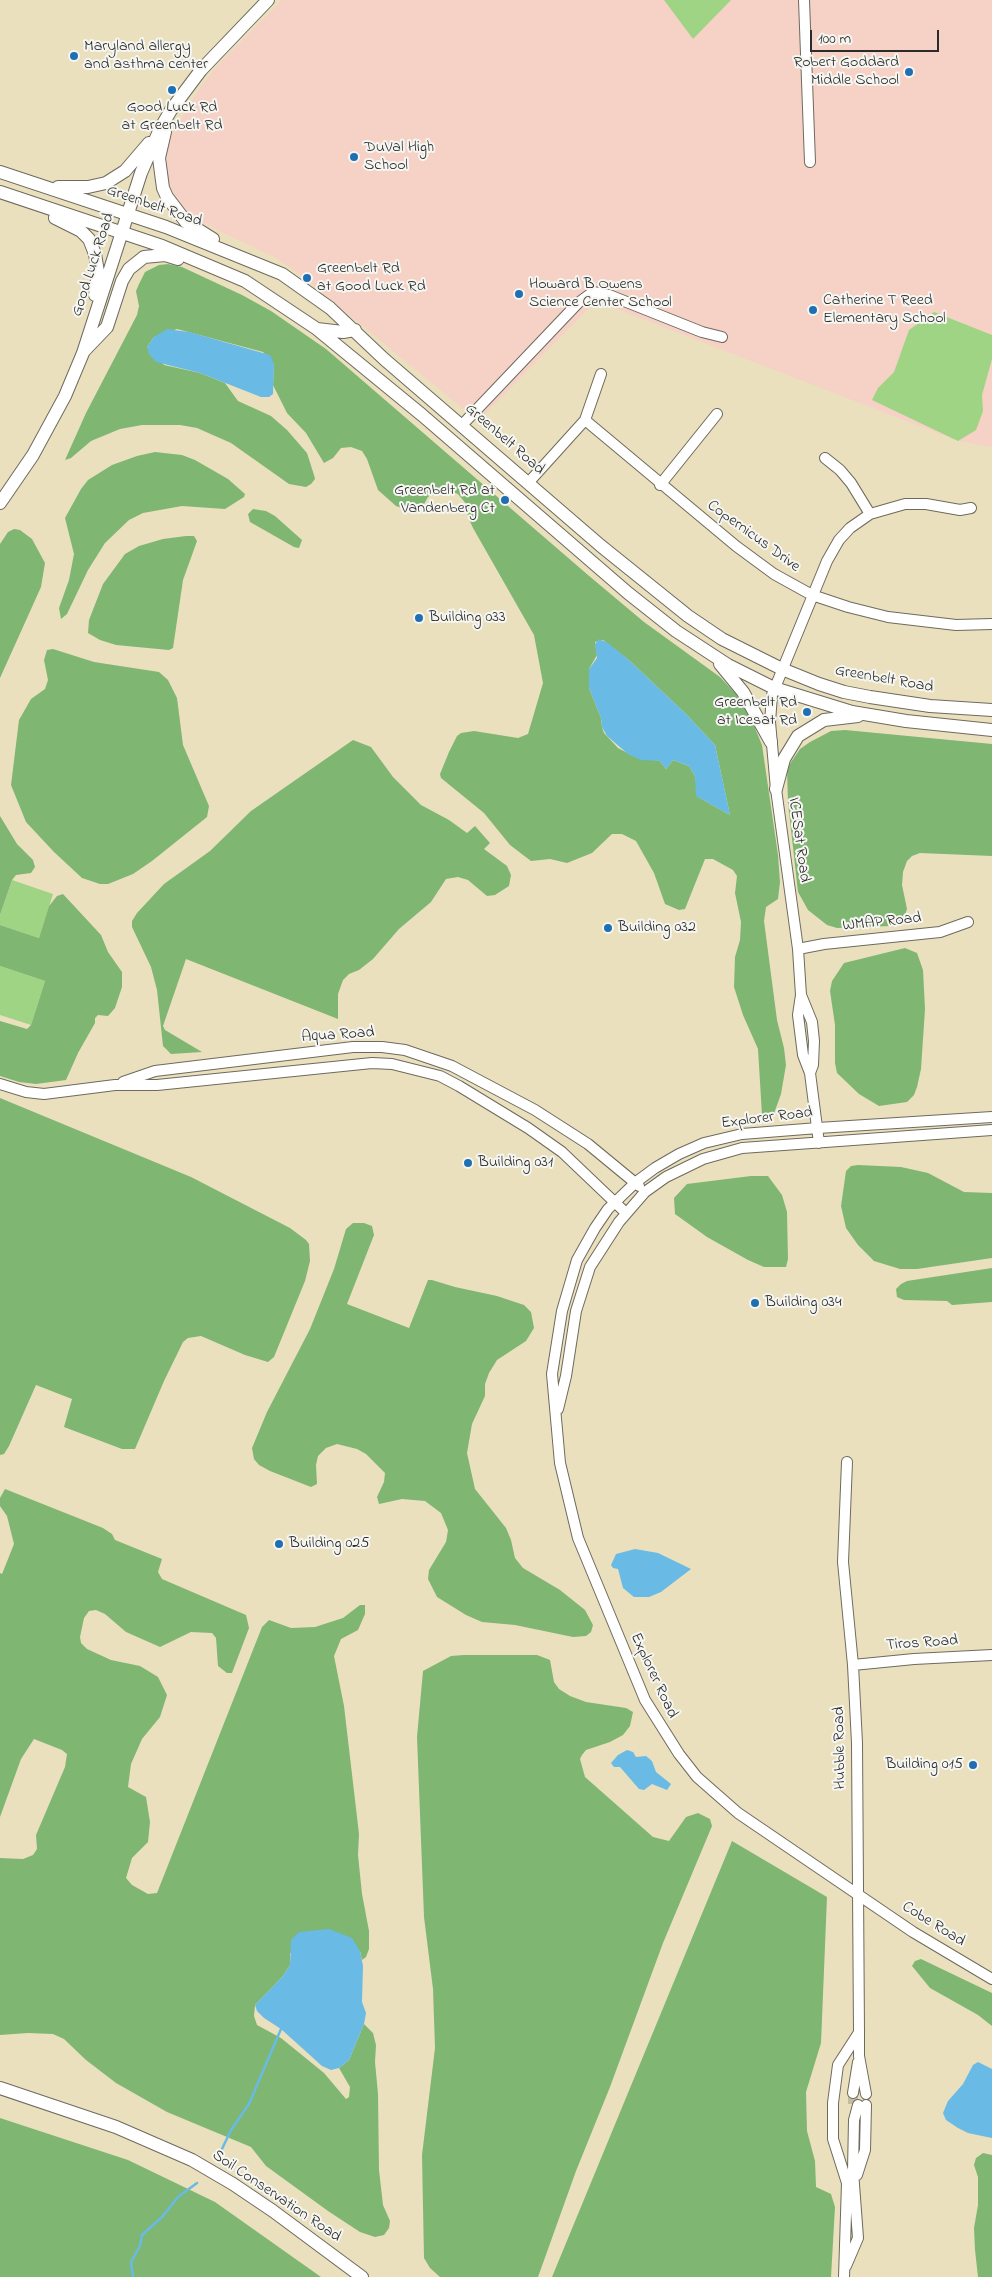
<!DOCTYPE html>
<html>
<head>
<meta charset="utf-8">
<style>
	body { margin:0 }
	#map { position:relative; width:992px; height:2277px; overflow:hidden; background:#eae0be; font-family:"Indie Flower",sans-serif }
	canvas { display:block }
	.scale { position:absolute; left:810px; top:30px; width:129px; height:22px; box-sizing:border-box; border:2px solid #2b2b2b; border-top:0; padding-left:6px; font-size:15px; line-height:18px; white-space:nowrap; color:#2b2b2b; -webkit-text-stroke:4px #f6f6f2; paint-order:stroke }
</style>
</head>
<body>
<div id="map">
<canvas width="992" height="2277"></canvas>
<div class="scale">100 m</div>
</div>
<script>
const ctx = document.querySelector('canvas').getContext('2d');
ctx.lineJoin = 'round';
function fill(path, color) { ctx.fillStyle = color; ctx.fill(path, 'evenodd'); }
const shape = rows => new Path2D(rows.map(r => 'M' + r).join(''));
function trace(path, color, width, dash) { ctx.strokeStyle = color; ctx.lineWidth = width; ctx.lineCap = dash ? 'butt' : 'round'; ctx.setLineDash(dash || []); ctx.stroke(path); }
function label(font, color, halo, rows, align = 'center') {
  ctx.font = font + ' "Indie Flower",sans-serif'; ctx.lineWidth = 4; ctx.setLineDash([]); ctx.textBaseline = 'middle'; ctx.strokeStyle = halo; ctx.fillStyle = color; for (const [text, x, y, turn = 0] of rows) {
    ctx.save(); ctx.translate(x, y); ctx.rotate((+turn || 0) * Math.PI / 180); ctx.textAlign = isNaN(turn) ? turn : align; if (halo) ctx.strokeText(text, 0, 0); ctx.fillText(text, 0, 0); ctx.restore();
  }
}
fill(shape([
	[282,0,992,0,992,447,958,441,596,301,478,421,297,272,274,257,190,217,181,208,168,182,167,152,172,134,201,86,221,62]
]), '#f6d1c5');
fill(shape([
	[664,0,731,0,693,39],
	[934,312,992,335,992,359,982,395,983,411,976,430,958,441,872,400,878,388,894,372,909,330],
	[12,880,53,894,39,938,0,925,0,915],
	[0,966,45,981,31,1025,0,1015]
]), '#9fd485');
fill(shape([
	[168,264,182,267,242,295,271,311,326,349,588,575,644,622,720,677,735,693,748,711,762,745,778,855,780,882,778,899,766,907,764,921,777,1020,784,1048,786,1065,781,1094,772,1119,764,1119,762,1115,758,1049,743,1015,734,987,735,957,740,940,741,922,735,893,737,876,733,870,713,859,705,859,685,909,679,910,665,904,654,873,636,841,622,834,612,834,592,853,567,863,550,859,531,861,510,845,484,813,441,778,440,774,449,752,457,736,461,733,474,731,518,738,528,734,543,683,534,635,473,528,468,517,467,505,458,494,445,489,436,492,428,497,423,506,414,512,396,506,378,490,367,459,362,451,351,447,341,448,333,458,324,463,306,433,287,413,273,385,274,364,263,352,177,329,154,337,147,347,164,365,200,373,225,383,238,401,271,416,287,430,307,453,314,475,315,479,311,484,306,487,289,484,231,443,197,428,180,425,142,425,120,429,91,441,71,458,65,460,86,413,137,315,139,306,136,291,139,284,145,272,159,265],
	[603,640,630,661,687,715,715,745,730,815,698,797,695,776,689,766,673,760,666,769,660,761,635,757,618,748,604,733,602,727,601,718,589,688,589,669,597,655,595,642],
	[155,452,182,455,195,460,228,479,245,494,244,497,225,509,182,506,143,513,129,520,105,543,88,570,67,614,61,619,59,608,69,580,74,554,65,518,81,489,88,480,112,465,137,456],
	[253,509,266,511,275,516,302,540,299,548,294,547,250,522,248,514],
	[14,529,20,530,32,539,45,563,41,587,0,678,0,544,8,532],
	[186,536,194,536,197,541,183,580,173,648,169,650,116,645,100,640,88,633,89,620,103,584,125,554,139,546,163,539],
	[53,649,94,662,159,672,168,680,177,698,183,745,209,806,207,817,152,861,133,874,108,884,100,884,82,878,54,852,26,822,11,785,19,720,31,699,45,689,48,680,44,660,47,650],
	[845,730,992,744,992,856,920,853,912,856,907,861,903,872,902,885,907,909,905,915,899,924,891,926,837,928,827,925,808,910,798,892,788,803,787,768,800,749,810,742,831,731],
	[353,740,371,747,393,777,421,805,449,820,467,833,475,826,490,843,484,849,507,866,511,875,509,886,495,895,487,896,468,880,458,877,446,879,431,902,399,929,373,959,359,970,349,974,343,980,338,994,338,1019,186,959,163,1026,165,1030,202,1052,171,1054,163,1046,157,990,151,967,132,927,132,921,137,913,164,884,210,851,251,811],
	[0,816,17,844,33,860,35,867,31,873,16,875,12,880,0,915],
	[63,894,101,935,108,952,122,972,122,987,115,1008,108,1016,98,1015,95,1018,95,1023,78,1053,66,1080,36,1084,19,1082,0,1076,0,1021,27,1029,31,1025,45,981,0,966,0,925,39,938,49,906,57,896],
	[905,948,917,953,923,970,925,1009,921,1069,917,1087,914,1095,907,1102,879,1106,859,1094,837,1073,835,1063,835,1025,830,991,832,981,844,963],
	[0,1098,191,1177,290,1228,306,1240,309,1244,310,1261,305,1281,274,1357,268,1362,245,1355,201,1336,188,1338,183,1342,164,1381,135,1449,122,1449,64,1427,72,1399,36,1385,9,1446,4,1454,0,1455],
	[858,1165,901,1167,928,1173,964,1192,992,1193,992,1258,917,1269,900,1269,874,1261,858,1245,846,1228,841,1206,846,1171,851,1166],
	[751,1176,768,1176,782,1195,787,1212,788,1259,786,1267,764,1267,748,1260,707,1237,675,1214,674,1198,687,1184],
	[353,1223,364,1223,372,1226,374,1235,347,1304,409,1328,428,1280,432,1280,455,1287,497,1296,524,1305,531,1312,534,1328,526,1341,497,1360,489,1373,485,1384,485,1396,472,1424,467,1453,475,1489,506,1528,511,1540,515,1558,523,1568,560,1590,585,1610,593,1625,591,1632,586,1636,573,1637,515,1625,482,1622,466,1615,437,1597,428,1579,429,1570,446,1542,448,1530,441,1513,425,1501,402,1499,379,1504,377,1497,384,1482,385,1473,366,1454,357,1449,337,1444,326,1448,318,1456,316,1465,317,1484,311,1487,270,1471,259,1465,254,1459,252,1448,267,1412,310,1329,334,1269,346,1229],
	[992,1268,992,1302,952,1305,947,1301,904,1300,897,1297,896,1289,901,1284,907,1281],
	[5,1489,103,1528,112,1534,115,1540,162,1559,158,1572,162,1579,246,1615,249,1628,232,1673,227,1673,218,1666,216,1638,212,1633,191,1632,160,1647,126,1632,105,1614,96,1610,89,1611,84,1618,80,1637,81,1643,87,1649,111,1660,140,1666,158,1677,167,1695,160,1717,142,1739,131,1764,128,1787,146,1797,150,1822,148,1842,132,1858,126,1878,132,1885,148,1894,157,1893,262,1627,269,1620,291,1628,315,1627,343,1618,360,1605,365,1605,365,1614,358,1630,341,1639,334,1656,344,1706,359,1834,358,1855,362,1894,369,1931,369,1949,366,1957,362,1960,360,1951,290,1953,290,1965,283,1976,255,2005,254,2016,257,2025,281,2038,324,2073,346,2099,349,2097,350,2087,339,2068,349,2060,364,2024,373,2033,376,2045,375,2062,378,2094,379,2170,383,2205,390,2221,389,2228,384,2235,375,2237,360,2232,328,2211,266,2166,251,2147,167,2112,116,2083,86,2060,64,2039,53,2034,28,2033,0,2035,0,1858,23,1859,33,1855,37,1849,36,1835,65,1767,67,1754,62,1750,34,1739,21,1759,0,1817,0,1573,2,1574,14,1544,7,1516,0,1506,0,1498],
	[464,1655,537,1655,550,1660,554,1682,559,1689,570,1696,586,1702,626,1708,633,1712,630,1726,623,1735,610,1742,586,1750,582,1755,580,1759,585,1777,653,1837,669,1841,686,1817,698,1813,710,1819,712,1826,663,1943,610,2087,576,2171,538,2277,440,2277,430,2268,424,2258,422,2155,435,2048,433,1989,424,1917,417,1737,423,1671,451,1656],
	[732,1841,827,1897,821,2043,806,2092,807,2131,815,2161,816,2187,831,2194,835,2207,831,2277,552,2277],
	[921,1959,992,1993,992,2026,978,2015,930,1988,912,1966,915,1961],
	[0,2118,128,2160,215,2202,321,2277,0,2277],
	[983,2153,992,2155,992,2277,978,2277,975,2250,974,2228,978,2205,978,2177,974,2165,976,2158]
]), '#7fb672');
fill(shape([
	[167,329,189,332,270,355,274,364,273,394,269,397,261,397,200,373,156,362,149,354,147,347,154,337],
	[599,639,608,643,630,661,687,715,715,745,730,815,696,796,695,776,689,766,673,760,666,769,660,761,641,760,628,754,607,736,602,727,601,718,589,688,589,669,597,658,595,644],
	[635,1549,658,1553,691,1569,661,1592,649,1597,634,1597,623,1588,618,1569,613,1568,611,1565,616,1554],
	[627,1750,633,1752,636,1757,646,1756,652,1761,656,1772,671,1784,667,1790,652,1784,644,1790,639,1789,620,1767,614,1767,611,1763,618,1755],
	[329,1929,352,1938,360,1951,363,1966,362,2002,366,2013,364,2024,349,2060,339,2068,331,2070,322,2066,281,2029,264,2018,257,2011,255,2005,283,1976,290,1965,291,1940,299,1932],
	[978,2062,992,2069,992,2138,968,2133,958,2128,946,2120,943,2113,948,2101,963,2084,973,2065]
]), '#69bae4');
trace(shape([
	[221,2151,231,2130,249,2104,281,2029],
	[133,2277,131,2262,140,2246,142,2235,162,2217,178,2197,197,2183]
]), '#69bae4', 2.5);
trace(shape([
	[853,2104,853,2093]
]), '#c4bca1', 10, [10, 5]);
const minor = shape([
	[804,0,810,162],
	[585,420,736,546,774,574,812,595,848,607,888,617,956,625,992,624],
	[462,425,578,303,593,292,609,295,702,332,722,337],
	[825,458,840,470,851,483,870,514],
	[529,482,585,420,601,374],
	[660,485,717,414],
	[798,949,824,944,940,932,968,922],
	[801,995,812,1022,814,1041,813,1065,810,1073],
	[123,1082,155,1071,353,1047,382,1047,405,1050,452,1066,535,1110,588,1144,639,1186],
	[0,1084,26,1092,44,1094,115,1085,157,1085,372,1063,392,1064,440,1076,459,1086,528,1128,562,1152,626,1213],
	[992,1117,818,1128,742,1134,704,1143,679,1154,655,1168,636,1182,608,1209,595,1228,577,1260,562,1311,552,1374,560,1463,578,1538,645,1700,679,1754,697,1777,738,1813,913,1932,992,1979],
	[819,1143,810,1073,803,1055,798,1015,801,995,798,949,776,789,770,722,772,695,827,561,839,540,850,528,870,514,905,504,926,504,960,510,971,508],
	[558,1409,566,1376,576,1311,590,1267,619,1222,645,1192,666,1177,703,1159,742,1148,992,1130],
	[847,1462,843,1562,853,1665,857,1743,859,2033,859,2056,866,2094],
	[853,1665,914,1659,992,1655],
	[853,2093,858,2062],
	[857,2175,865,2150,866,2105],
	[846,2266,858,2238,853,2171,854,2120,858,2105],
	[844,2277,847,2183,833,2139,833,2103,838,2065,858,2034]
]);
const major = shape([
	[165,132,159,158,163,188,167,197,186,222,213,239],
	[0,172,166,227,282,274,330,308,384,359,601,546,688,616,722,639,782,669,819,684,844,692,870,697,930,706,992,710],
	[58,187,88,187,106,183,125,171,149,143],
	[0,192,162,246,245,281,317,329,422,415,628,593,676,631,728,665,774,688,852,712,906,721,992,730],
	[55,218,81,231,89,239,95,254,98,272,95,295],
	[317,329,343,332,355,330],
	[84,351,107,327,122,281,129,269,144,257,165,255,178,259],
	[0,503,33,455,65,396,83,353,141,173,160,129,171,110,201,70,268,0],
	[720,664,743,692,771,742],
	[776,789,784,759,798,736,824,720,858,716],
	[0,2088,116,2127,192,2160,233,2184,273,2211,362,2277]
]);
trace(minor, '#6e6a5e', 12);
trace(major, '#6e6a5e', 14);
trace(minor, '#fff', 10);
trace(major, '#fff', 12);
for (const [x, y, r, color] of [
	[74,56,5,"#1f6fb2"],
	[909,72,5,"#1f6fb2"],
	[172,90,5,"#1f6fb2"],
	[354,157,5,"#1f6fb2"],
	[307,278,5,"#1f6fb2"],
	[519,294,5,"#1f6fb2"],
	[813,310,5,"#1f6fb2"],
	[505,500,5,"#1f6fb2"],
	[419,618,5,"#1f6fb2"],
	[807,712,5,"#1f6fb2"],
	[608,928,5,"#1f6fb2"],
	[468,1163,5,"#1f6fb2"],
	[755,1303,5,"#1f6fb2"],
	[279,1544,5,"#1f6fb2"],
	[973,1765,5,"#1f6fb2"]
]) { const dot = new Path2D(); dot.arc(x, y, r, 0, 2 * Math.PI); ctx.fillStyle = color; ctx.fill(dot); trace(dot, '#f6f6f2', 2); }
label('16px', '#2b2b2b', '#f6f6f2', [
	["Maryland allergy",84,47],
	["and asthma center",84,65],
	["Robert Goddard",899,63,"right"],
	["Middle School",899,81,"right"],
	["Good Luck Rd",172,108,"center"],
	["at Greenbelt Rd",172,126,"center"],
	["DuVal High",364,148],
	["School",364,166],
	["Greenbelt Rd",317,269],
	["at Good Luck Rd",317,287],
	["Howard B Owens",529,285],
	["Science Center School",529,303],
	["Catherine T Reed",823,301],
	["Elementary School",823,319],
	["Greenbelt Rd at",495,491,"right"],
	["Vandenberg Ct",495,509,"right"],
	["Building 033",429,618],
	["Greenbelt Rd",797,703,"right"],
	["at Icesat Rd",797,721,"right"],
	["Building 032",618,928],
	["Building 031",478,1163],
	["Building 034",765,1303],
	["Building 025",289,1544],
	["Building 015",963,1765,"right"]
], 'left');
label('16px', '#2b2b2b', '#f6f6f2', [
	["Greenbelt Road",154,207,19],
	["Good Luck Road",94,265,-72],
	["Greenbelt Road",504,440,41],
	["Copernicus Drive",753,537,36],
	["Greenbelt Road",884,680,10],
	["ICESat Road",798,840,82],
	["WMAP Road",882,923,-6],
	["Aqua Road",338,1036,-4],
	["Explorer Road",767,1119,-7],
	["Tiros Road",922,1644,-4],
	["Explorer Road",653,1676,65],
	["Hubble Road",841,1748,-91],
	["Cobe Road",933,1925,32],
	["Soil Conservation Road",276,2197,34]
]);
</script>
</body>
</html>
